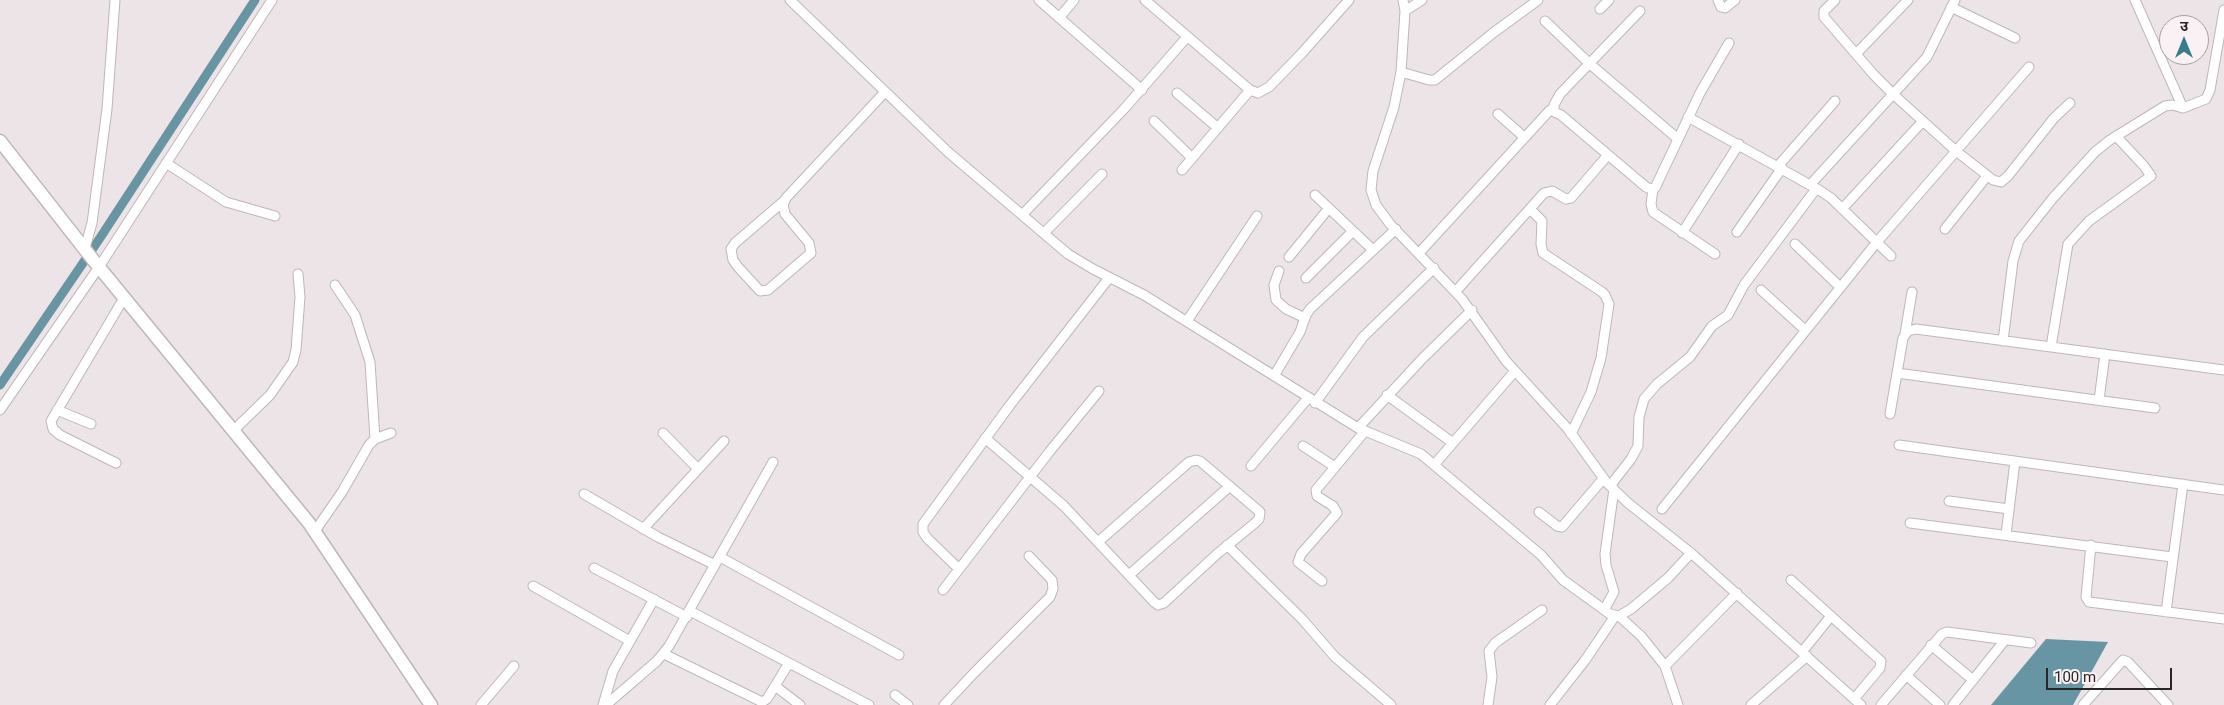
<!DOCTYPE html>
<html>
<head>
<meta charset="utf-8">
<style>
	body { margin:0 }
	#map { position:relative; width:2224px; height:705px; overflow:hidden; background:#ede4e7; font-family:Roboto,"Noto Sans Devanagari",sans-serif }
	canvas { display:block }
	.north { position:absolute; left:2159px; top:15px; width:50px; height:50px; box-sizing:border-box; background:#faf1f4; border:1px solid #a7a0a2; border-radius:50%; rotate:0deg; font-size:14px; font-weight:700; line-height:20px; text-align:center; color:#2a2628 }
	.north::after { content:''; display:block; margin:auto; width:18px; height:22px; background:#397b8d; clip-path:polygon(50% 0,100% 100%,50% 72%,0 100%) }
	.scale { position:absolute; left:2046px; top:668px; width:126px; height:22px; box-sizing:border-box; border:2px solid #2a2628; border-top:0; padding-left:6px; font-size:15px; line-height:18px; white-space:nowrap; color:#2a2628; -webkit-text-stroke:4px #faf1f4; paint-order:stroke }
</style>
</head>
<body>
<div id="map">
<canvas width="2224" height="705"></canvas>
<div class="north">उ</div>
<div class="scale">100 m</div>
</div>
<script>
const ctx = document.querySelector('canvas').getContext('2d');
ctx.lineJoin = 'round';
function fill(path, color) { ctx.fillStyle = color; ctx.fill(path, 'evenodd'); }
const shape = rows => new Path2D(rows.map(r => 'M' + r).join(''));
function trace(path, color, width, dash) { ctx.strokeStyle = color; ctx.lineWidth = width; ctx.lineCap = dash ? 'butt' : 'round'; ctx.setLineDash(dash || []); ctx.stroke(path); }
fill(shape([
	[2046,639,2108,642,2073,705,1991,705]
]), '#6795a3');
trace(shape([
	[0,385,100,238,255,0]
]), '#6795a3', 9);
const street = shape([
	[790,0,948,152,1068,254,1093,269,1144,295,1358,428,1421,454,1541,555,1563,580,1610,614,1619,616,1631,609,1668,578,1691,553],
	[1039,0,1142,90],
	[1145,0,1250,90,1258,93,1269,87,1302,53,1349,0],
	[1403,0,1405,11,1401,72,1394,107,1373,171,1371,190,1376,205,1390,224,1462,299,1506,361,1568,429,1607,483,1628,503,1691,553,1861,705],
	[1718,0,1721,7,1725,8,1735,0],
	[1835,0,1824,11,1824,17,1874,75,1894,95,1956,151,1993,180,2001,182,2008,176,2054,118,2070,103],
	[2135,0,2183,108],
	[1951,7,2015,38],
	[1600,9,1609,0],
	[1405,11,1422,0],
	[1059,18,1074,0],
	[1545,21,1590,64,1678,139],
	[1856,54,1908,0],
	[1401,72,1429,80,1435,80,1493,33,1538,0],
	[1177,93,1218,128],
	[1554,111,1554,105,1560,94,1640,11],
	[1498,114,1524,137],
	[1688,117,1819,190,1831,198,1891,256],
	[1154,121,1192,158],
	[166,163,226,202,275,216],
	[1778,166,1835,101],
	[1182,170,1250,90],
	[1810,185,1927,57,1955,0],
	[1653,189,1651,204,1653,212,1715,254],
	[1315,195,1373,250],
	[784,201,735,243,731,249,733,260,738,267,760,291,768,290,811,253,809,243,785,214,783,205,786,198,885,92],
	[1530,209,1542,221,1541,244,1543,253,1602,292,1605,295,1609,304,1601,358,1591,392,1571,434],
	[1842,209,1923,121],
	[1022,215,1124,109,1187,37],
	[1945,229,1987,176],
	[1737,232,1782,168],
	[1044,233,1102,174],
	[1682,233,1739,144],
	[1795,244,1840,287],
	[85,248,92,223,107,109,115,0],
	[1420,252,1550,110,1561,115,1646,187,1651,189,1655,188,1700,93,1729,43],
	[1289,257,1329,208],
	[1279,271,1274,285,1276,300,1286,309,1305,318],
	[1306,278,1353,231],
	[335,285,355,315,370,362,375,439],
	[1761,290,1805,330],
	[1456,291,1544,193,1552,191,1566,199,1571,198,1607,156],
	[1187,321,1257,216],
	[1905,334,1912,292],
	[2003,341,2013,261,2019,241,2053,198,2095,152,2110,140,2165,106,2172,105,2183,108,2206,99,2210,90,2224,10],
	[2051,347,2068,244,2089,221,2151,176,2144,166,2116,136],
	[1897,373,2155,408],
	[1274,376,1300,332,1306,315,1310,309,1396,229],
	[1387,395,1453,443],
	[2099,400,2105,354],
	[1315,403,1363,337,1434,268],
	[0,410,99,267,272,0],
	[57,410,91,424],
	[1890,414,1903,338,1908,331,1916,329,2224,370],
	[1358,428,1422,359,1472,310],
	[233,431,270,395,293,362,296,350,300,297,298,274],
	[663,433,698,469],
	[985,438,1064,506,1154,602,1158,605,1164,603,1217,554,1255,523,1259,519,1260,512,1200,461,1196,460,1189,462,1098,542],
	[1899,445,2224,490],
	[1303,446,1335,467],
	[116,463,60,435,53,429,51,421,124,298],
	[1434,465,1515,371],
	[1251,466,1308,398],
	[1610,486,1631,459,1638,446,1639,417,1644,399,1657,384,1690,357,1712,326,1728,315,1744,285,1816,189],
	[584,494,658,537,715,565],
	[1949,501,2009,509],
	[1662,509,1877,242,2029,67],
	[1539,512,1557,526,1562,527,1603,479],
	[1910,523,2172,557],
	[643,529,724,441],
	[315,531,342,492,369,445,375,439,391,433],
	[2006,535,2015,461],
	[1227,545,1302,619,1335,657,1391,705],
	[2091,545,2086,597,2089,602,2224,619],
	[720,557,899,655],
	[594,568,687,617],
	[959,569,927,538,923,532,923,524,1010,405,1109,278],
	[1129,575,1230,486],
	[1791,580,1881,661,1880,668,1854,699],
	[1322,581,1298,562,1301,554,1337,513,1333,506,1317,496,1316,490,1365,431],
	[533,586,630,641],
	[943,590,1050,451,1099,391],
	[1604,610,1614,592,1606,565,1605,554,1614,489],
	[690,611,869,705],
	[2166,612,2183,484],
	[1619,616,1641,636,1665,666,1678,705],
	[1931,645,1973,680],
	[1802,652,1831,616],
	[664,654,762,702,767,699,789,663],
	[1665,666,1737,593],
	[1906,675,1940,705],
	[775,686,800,705],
	[895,695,908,705],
	[481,705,514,666],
	[603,705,613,671,654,599],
	[606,705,657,661,669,646,773,462],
	[944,705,974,673,1050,597,1053,589,1052,580,1029,556],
	[1488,705,1492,677,1489,651,1495,643,1542,610],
	[1550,705,1586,659,1615,616],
	[1751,705,1807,656],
	[1881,705,1942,634,1947,632,2031,643],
	[1953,705,2005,640],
	[2083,705,2123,660,2128,662,2168,705]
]);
const secondary = shape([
	[0,141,94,261,309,523,431,705]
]);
trace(street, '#beb6b9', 11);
trace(secondary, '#beb6b9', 15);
trace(street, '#fff', 9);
trace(secondary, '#fff', 12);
</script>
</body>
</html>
